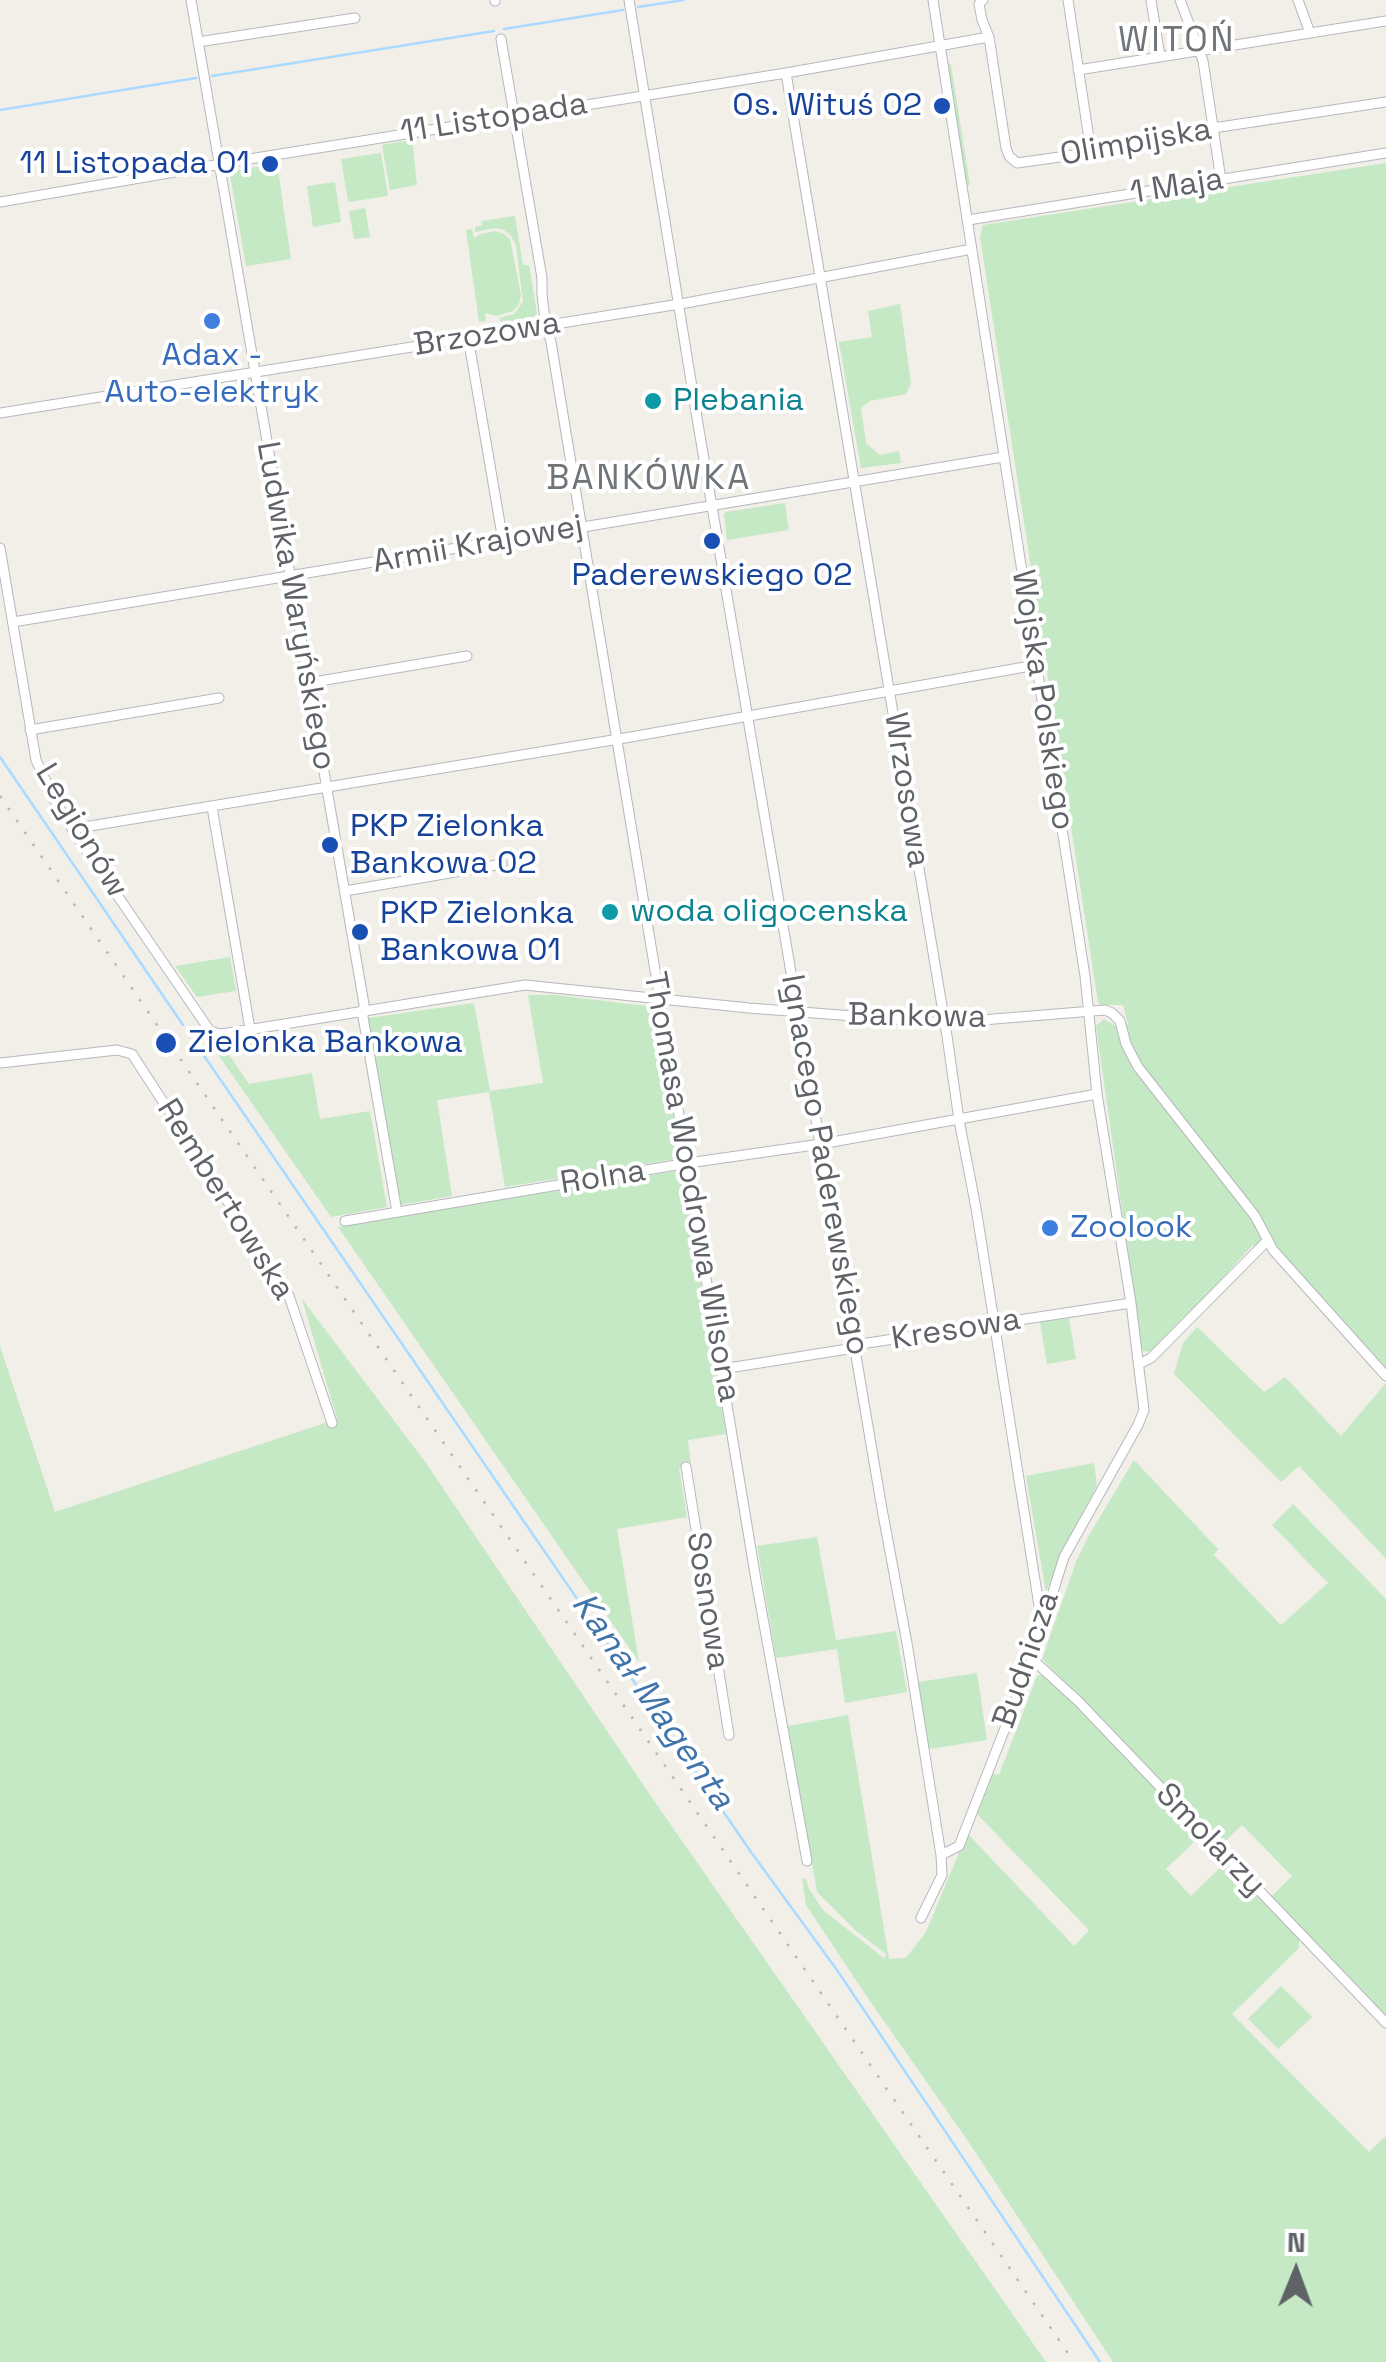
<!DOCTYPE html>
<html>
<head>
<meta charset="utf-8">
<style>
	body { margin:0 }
	#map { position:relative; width:1386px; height:2362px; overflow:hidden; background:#f1efe8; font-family:"Space Grotesk",sans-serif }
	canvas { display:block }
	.north { position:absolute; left:1246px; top:2222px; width:100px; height:100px; -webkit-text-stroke:8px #fff; paint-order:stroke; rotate:1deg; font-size:28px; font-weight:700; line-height:40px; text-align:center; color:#5f6368 }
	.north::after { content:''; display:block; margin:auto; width:35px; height:45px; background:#5f6368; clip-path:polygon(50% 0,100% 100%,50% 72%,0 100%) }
</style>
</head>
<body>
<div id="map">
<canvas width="1386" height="2362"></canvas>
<div class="north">N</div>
</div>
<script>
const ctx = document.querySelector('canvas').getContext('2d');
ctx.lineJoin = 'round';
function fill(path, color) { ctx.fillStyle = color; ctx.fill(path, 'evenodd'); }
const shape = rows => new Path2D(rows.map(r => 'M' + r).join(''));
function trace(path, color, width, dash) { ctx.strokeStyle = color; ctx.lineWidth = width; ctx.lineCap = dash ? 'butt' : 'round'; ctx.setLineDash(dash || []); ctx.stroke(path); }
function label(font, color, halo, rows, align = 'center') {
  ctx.font = font + ' "Space Grotesk",sans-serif'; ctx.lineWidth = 8; ctx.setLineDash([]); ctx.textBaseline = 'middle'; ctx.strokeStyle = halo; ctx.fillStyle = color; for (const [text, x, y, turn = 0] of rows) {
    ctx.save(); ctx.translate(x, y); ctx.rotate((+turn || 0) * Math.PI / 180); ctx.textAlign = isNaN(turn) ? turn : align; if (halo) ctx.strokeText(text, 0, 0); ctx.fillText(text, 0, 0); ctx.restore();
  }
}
fill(shape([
	[948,61,951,65,970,185,967,186],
	[412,140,417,185,390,190,382,145],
	[381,153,388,196,348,202,341,159],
	[277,163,291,259,246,266,230,175,233,171],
	[1386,163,1386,1368,1271,1244,1252,1246,1154,1352,1142,1351,1096,1026,1104,1019,1114,1025,1128,1024,1123,1005,1100,1005,1098,1002,980,237,983,225],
	[335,182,341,222,313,227,307,186],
	[365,208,370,237,354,239,349,211],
	[515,216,523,265,529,265,537,313,534,318,501,323,500,318,514,314,523,302,516,245,511,236,504,230,495,228,475,232,475,227,482,225,482,221],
	[472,229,474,238,481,234,496,231,504,234,510,239,521,295,519,304,513,311,496,316,485,313,486,321,479,322,466,230],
	[900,304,911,383,906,394,870,401,861,408,866,443,880,455,899,451,901,463,861,468,839,342,872,337,868,311],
	[785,503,789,530,727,540,724,515,726,512],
	[230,957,236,991,197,997,175,966],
	[528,995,555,995,646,1006,654,1014,681,1158,505,1187,489,1092,437,1100,452,1196,399,1205,368,1018,474,1003,490,1091,543,1083],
	[225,1041,223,1046,249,1084,312,1073,320,1119,370,1111,387,1207,331,1217,210,1043],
	[682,1170,726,1434,688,1440,691,1465,679,1468,687,1517,617,1529,639,1662,338,1227],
	[302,1299,426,1463,659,1808,1046,2362,0,2362,0,1346,55,1512,337,1419],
	[1069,1318,1076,1359,1047,1364,1040,1322],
	[1197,1327,1264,1392,1285,1377,1341,1436,1386,1383,1386,1559,1299,1466,1281,1482,1174,1374,1183,1343],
	[1134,1460,1218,1549,1214,1555,1281,1625,1328,1583,1272,1525,1293,1504,1386,1599,1386,2016,1271,1897,1292,1876,1242,1825,1222,1844,1042,1659,1076,1562,1088,1537],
	[1094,1463,1097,1486,1063,1549,1046,1592,1026,1476],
	[817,1537,836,1640,896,1631,907,1692,845,1703,837,1649,776,1658,757,1546],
	[977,1673,987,1740,929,1749,918,1682],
	[1046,1674,1200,1836,1166,1869,1191,1896,1226,1862,1299,1938,1299,1948,1232,2014,1369,2152,1386,2136,1386,2362,1113,2362,968,2141,865,1994,806,1905,802,1878,806,1879,809,1889,823,1910,885,1959,886,1954,856,1931,817,1892,788,1726,848,1715,889,1959,906,1958,926,1932,967,1833,1074,1946,1089,1930,975,1812,990,1773,999,1775,1037,1676],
	[1281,1986,1312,2017,1278,2049,1248,2019]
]), '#c5e8c5');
trace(shape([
	[638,7,684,0],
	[504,29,623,10],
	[212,76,494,31],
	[0,110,196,78],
	[0,757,183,1025],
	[198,1047,751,1852,837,1970,1100,2362]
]), '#aadaff', 2.5);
const street = shape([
	[191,0,364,1004,363,1017,397,1212],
	[495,0,495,1],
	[629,0,698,424,882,1509,907,1643,941,1855,942,1875,921,1918],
	[933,0,1085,976,1097,1094,1131,1303,1144,1410,1138,1425,1064,1557,1032,1659,959,1846,941,1855],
	[983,0,979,4,982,20,989,37,1006,148,1009,156,1017,163,1081,154,1213,128,1386,102],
	[1068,0,1091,152],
	[1151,0,1160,57],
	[1180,0,1203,61,1221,180],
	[1298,0,1310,33],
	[501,39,542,278,542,294,545,320,551,342,756,1580,807,1861],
	[198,42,355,18],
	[1078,70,1386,21],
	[786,73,947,1036,959,1120,976,1208,1041,1618],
	[0,202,262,157,786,73,989,37],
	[968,220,1386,153],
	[468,337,503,541],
	[0,413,686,303,972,249],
	[0,548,36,760,55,801,72,829,210,1031,220,1034,235,1032,525,985,749,1008,945,1023,1105,1010,1112,1013,1120,1021,1126,1044,1138,1067,1255,1216,1273,1250,1386,1376],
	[13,622,1003,457],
	[308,683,467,656],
	[30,730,219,698],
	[212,807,250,1029],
	[72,829,625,738,1036,665],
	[345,891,502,864],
	[0,1063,117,1050,132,1054,289,1296,332,1423],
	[345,1221,688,1163,821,1144,1097,1094],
	[1139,1364,1151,1358,1268,1240],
	[722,1369,848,1349,861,1344,1131,1303],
	[686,1467,729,1735],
	[1032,1659,1078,1701,1386,2023]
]);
trace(street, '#b5b8bc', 11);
trace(street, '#fff', 9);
trace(shape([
	[0,796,1074,2362]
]), '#b6b7b8', 2.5, [2.5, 12]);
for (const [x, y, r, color] of [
	[942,106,10,"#1a4fb4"],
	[270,164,10,"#1a4fb4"],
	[212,321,10,"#3f7fe0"],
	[653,401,10,"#0f9aa8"],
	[712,541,10,"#1a4fb4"],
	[330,845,10,"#1a4fb4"],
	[610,912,10,"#0f9aa8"],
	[360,932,10,"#1a4fb4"],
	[166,1043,12,"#1a4fb4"],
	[1050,1228,10,"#3f7fe0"]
]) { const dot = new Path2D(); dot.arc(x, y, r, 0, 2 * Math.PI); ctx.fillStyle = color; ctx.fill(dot); trace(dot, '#fff', 4); }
label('32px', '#164399', '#fff', [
	["Os. Wituś 02",922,106,"right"],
	["11 Listopada 01",250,164,"right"],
	["Paderewskiego 02",712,576,"center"],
	["PKP Zielonka",350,827],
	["Bankowa 02",350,864],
	["PKP Zielonka",380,914],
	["Bankowa 01",380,951],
	["Zielonka Bankowa",188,1043]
], 'left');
label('32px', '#5f6368', '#fff', [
	["11 Listopada",494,119,-9],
	["Olimpijska",1136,143,-10],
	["1 Maja",1177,187,-9],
	["Brzozowa",487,335,-9],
	["Armii Krajowej",478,545,-10],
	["Ludwika Waryńskiego",295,606,80],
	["Wojska Polskiego",1042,700,81],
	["Wrzosowa",906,790,81],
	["Legionów",81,831,59],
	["Bankowa",917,1017,1],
	["Ignacego Paderewskiego",824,1165,80],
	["Rolna",603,1178,-9],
	["Thomasa Woodrowa Wilsona",691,1187,80],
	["Rembertowska",225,1200,58],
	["Kresowa",956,1330,-9],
	["Sosnowa",707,1601,81],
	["Budnicza",1027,1660,-71],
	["Smolarzy",1210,1840,46]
]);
label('32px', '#366cbe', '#fff', [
	["Adax -",212,356],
	["Auto-elektryk",212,393],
	["Zoolook",1070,1228,"left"]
]);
label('32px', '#0d838f', '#fff', [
	["Plebania",673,401],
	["woda oligocenska",630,912]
], 'left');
ctx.letterSpacing = '2.5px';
label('35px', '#70757a', '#fff', [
	["WITOŃ",1177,42],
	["BANKÓWKA",649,480]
]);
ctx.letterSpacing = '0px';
label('italic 35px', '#4174aa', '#fff', [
	["Kanał Magenta",652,1702,55]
]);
</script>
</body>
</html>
